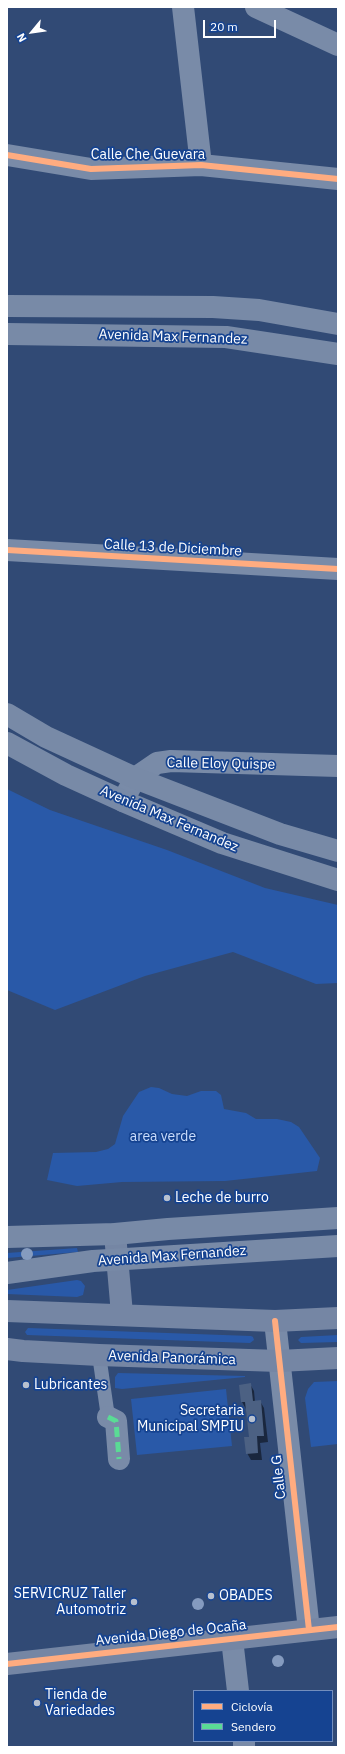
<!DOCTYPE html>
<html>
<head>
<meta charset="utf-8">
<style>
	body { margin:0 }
	#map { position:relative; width:345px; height:1754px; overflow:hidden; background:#314a75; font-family:"IBM Plex Sans",sans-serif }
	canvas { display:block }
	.frame { position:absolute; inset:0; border:8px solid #fff; pointer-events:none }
	.legend { position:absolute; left:193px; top:1690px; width:140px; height:52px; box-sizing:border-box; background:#154391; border:1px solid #738ebd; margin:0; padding:5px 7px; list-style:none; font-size:12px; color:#fff }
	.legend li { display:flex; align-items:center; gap:8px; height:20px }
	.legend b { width:20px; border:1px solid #738ebd }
	.north { position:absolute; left:12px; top:12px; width:40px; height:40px; -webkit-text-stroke:3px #154391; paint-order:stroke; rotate:241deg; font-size:11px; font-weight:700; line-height:16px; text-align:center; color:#fff }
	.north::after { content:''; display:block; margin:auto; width:14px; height:18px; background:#fff; clip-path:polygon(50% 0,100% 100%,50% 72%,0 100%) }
	.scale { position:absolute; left:203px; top:20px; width:73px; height:18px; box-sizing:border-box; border:2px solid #fff; border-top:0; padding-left:5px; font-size:12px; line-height:14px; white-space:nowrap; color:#fff; -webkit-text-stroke:3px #154391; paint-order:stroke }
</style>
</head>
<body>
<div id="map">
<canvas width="345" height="1754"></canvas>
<div class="frame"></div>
<ul class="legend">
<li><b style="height:5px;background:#ffac80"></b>Ciclovía</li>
<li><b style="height:5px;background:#5adb95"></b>Sendero</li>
</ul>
<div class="north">N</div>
<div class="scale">20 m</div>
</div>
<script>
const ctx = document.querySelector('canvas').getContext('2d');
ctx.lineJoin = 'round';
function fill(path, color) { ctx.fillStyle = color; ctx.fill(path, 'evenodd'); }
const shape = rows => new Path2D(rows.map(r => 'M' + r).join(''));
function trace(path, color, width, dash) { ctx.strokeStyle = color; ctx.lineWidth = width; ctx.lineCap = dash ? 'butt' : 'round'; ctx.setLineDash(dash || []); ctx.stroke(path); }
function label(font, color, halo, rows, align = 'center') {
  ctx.font = font + ' "IBM Plex Sans",sans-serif'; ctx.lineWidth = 3.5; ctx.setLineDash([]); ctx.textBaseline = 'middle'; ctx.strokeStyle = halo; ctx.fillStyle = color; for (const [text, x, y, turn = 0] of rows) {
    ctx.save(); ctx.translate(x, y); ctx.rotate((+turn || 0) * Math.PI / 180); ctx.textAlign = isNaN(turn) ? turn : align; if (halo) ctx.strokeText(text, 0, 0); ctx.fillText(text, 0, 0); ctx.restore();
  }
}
fill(shape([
	[7,789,50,810,167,850,265,888,338,905,338,983,316,984,233,952,145,976,55,1010,7,990],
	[151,1087,159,1088,172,1094,187,1096,201,1091,216,1091,221,1095,224,1109,246,1113,256,1119,277,1119,291,1122,299,1127,320,1158,317,1171,225,1181,122,1182,77,1186,47,1180,53,1153,96,1152,108,1149,115,1144,123,1116,139,1092],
	[77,1248,78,1252,7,1258,7,1253],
	[77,1280,81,1281,85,1286,83,1295,77,1297,7,1294,7,1290],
	[28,1328,251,1336,253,1337,254,1340,250,1343,27,1335,25,1332],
	[338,1335,338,1342,301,1343,298,1340,301,1337],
	[118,1373,245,1376,245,1377,122,1389,115,1388,115,1377],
	[338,1381,338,1444,311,1447,305,1398,308,1389,314,1382],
	[226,1389,232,1446,137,1455,131,1399]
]), '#2959a8');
fill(shape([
	[250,1384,254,1391,255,1402,260,1401,264,1408,268,1442,260,1443,262,1460,251,1460,247,1453,250,1438,246,1409,242,1402]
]), '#0007');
fill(shape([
	[251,1383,253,1401,261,1400,264,1436,257,1436,258,1453,246,1454,244,1437,249,1437,245,1402,241,1402,239,1385]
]), '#4c6183');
trace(shape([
	[99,1355,108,1417]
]), '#798ba8', 14);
trace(shape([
	[183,7,201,165],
	[256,7,338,45],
	[7,155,91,169,201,165,338,179],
	[7,550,338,569],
	[123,801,135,778,157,763,171,761,338,766],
	[275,1321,309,1630],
	[108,1417,116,1421,119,1459],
	[232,1639,238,1691],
	[244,1741,244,1747]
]), '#798ba8', 22);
trace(shape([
	[115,1234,122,1314],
	[7,1311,275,1321,338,1318],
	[7,1349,23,1351,99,1355,279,1361,338,1358],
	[7,1664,338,1627]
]), '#7586a4', 22);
trace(shape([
	[7,306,213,307,259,310,338,324],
	[7,334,226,337,338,354],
	[7,714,46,737,135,778,280,834,338,851],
	[7,743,66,775,123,801,222,843,338,880],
	[7,1237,115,1234,168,1229,338,1218],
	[7,1273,93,1261,338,1246]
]), '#788aa7', 22);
trace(shape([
	[108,1417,116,1421,119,1459]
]), '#5adb95', 5, [10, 5]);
trace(shape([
	[7,155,91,169,201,165,338,179],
	[7,550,338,569],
	[275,1321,309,1630],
	[7,1664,338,1627]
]), '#ffac80', 6);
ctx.fillStyle = '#859bbf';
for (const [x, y] of [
	[27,1254],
	[198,1604],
	[278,1661]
]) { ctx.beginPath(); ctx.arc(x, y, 6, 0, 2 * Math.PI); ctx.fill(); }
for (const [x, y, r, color] of [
	[167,1198,4,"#b7c0cf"],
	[26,1385,4,"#b7c0cf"],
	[252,1419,4,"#b7c0cf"],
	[211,1596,4,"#b7c0cf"],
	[134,1602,4,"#b7c0cf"],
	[37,1703,4,"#b7c0cf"]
]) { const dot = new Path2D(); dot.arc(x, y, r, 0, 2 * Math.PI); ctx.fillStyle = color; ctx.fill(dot); trace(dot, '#154391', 1.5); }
label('14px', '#fff', '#154391', [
	["Calle Che Guevara",148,155],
	["Avenida Max Fernandez",173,337,2],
	["Calle 13 de Diciembre",173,548,3],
	["Calle Eloy Quispe",221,764,1],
	["Avenida Max Fernandez",169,819,23],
	["Avenida Max Fernandez",172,1256,-4],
	["Avenida Panorámica",172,1358,2],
	["Calle G",279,1477,-96],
	["Avenida Diego de Ocaña",171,1633,-6]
]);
label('14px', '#caddfc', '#154391', [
	["area verde",163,1137]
]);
label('14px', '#fff', '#154391', [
	["Leche de burro",175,1198],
	["Lubricantes",34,1385],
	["Secretaria",244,1411,"right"],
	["Municipal SMPIU",244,1427,"right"],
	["SERVICRUZ Taller",126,1594,"right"],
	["Automotriz",126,1610,"right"],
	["OBADES",219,1596],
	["Tienda de",45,1695],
	["Variedades",45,1711]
], 'left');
</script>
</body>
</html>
